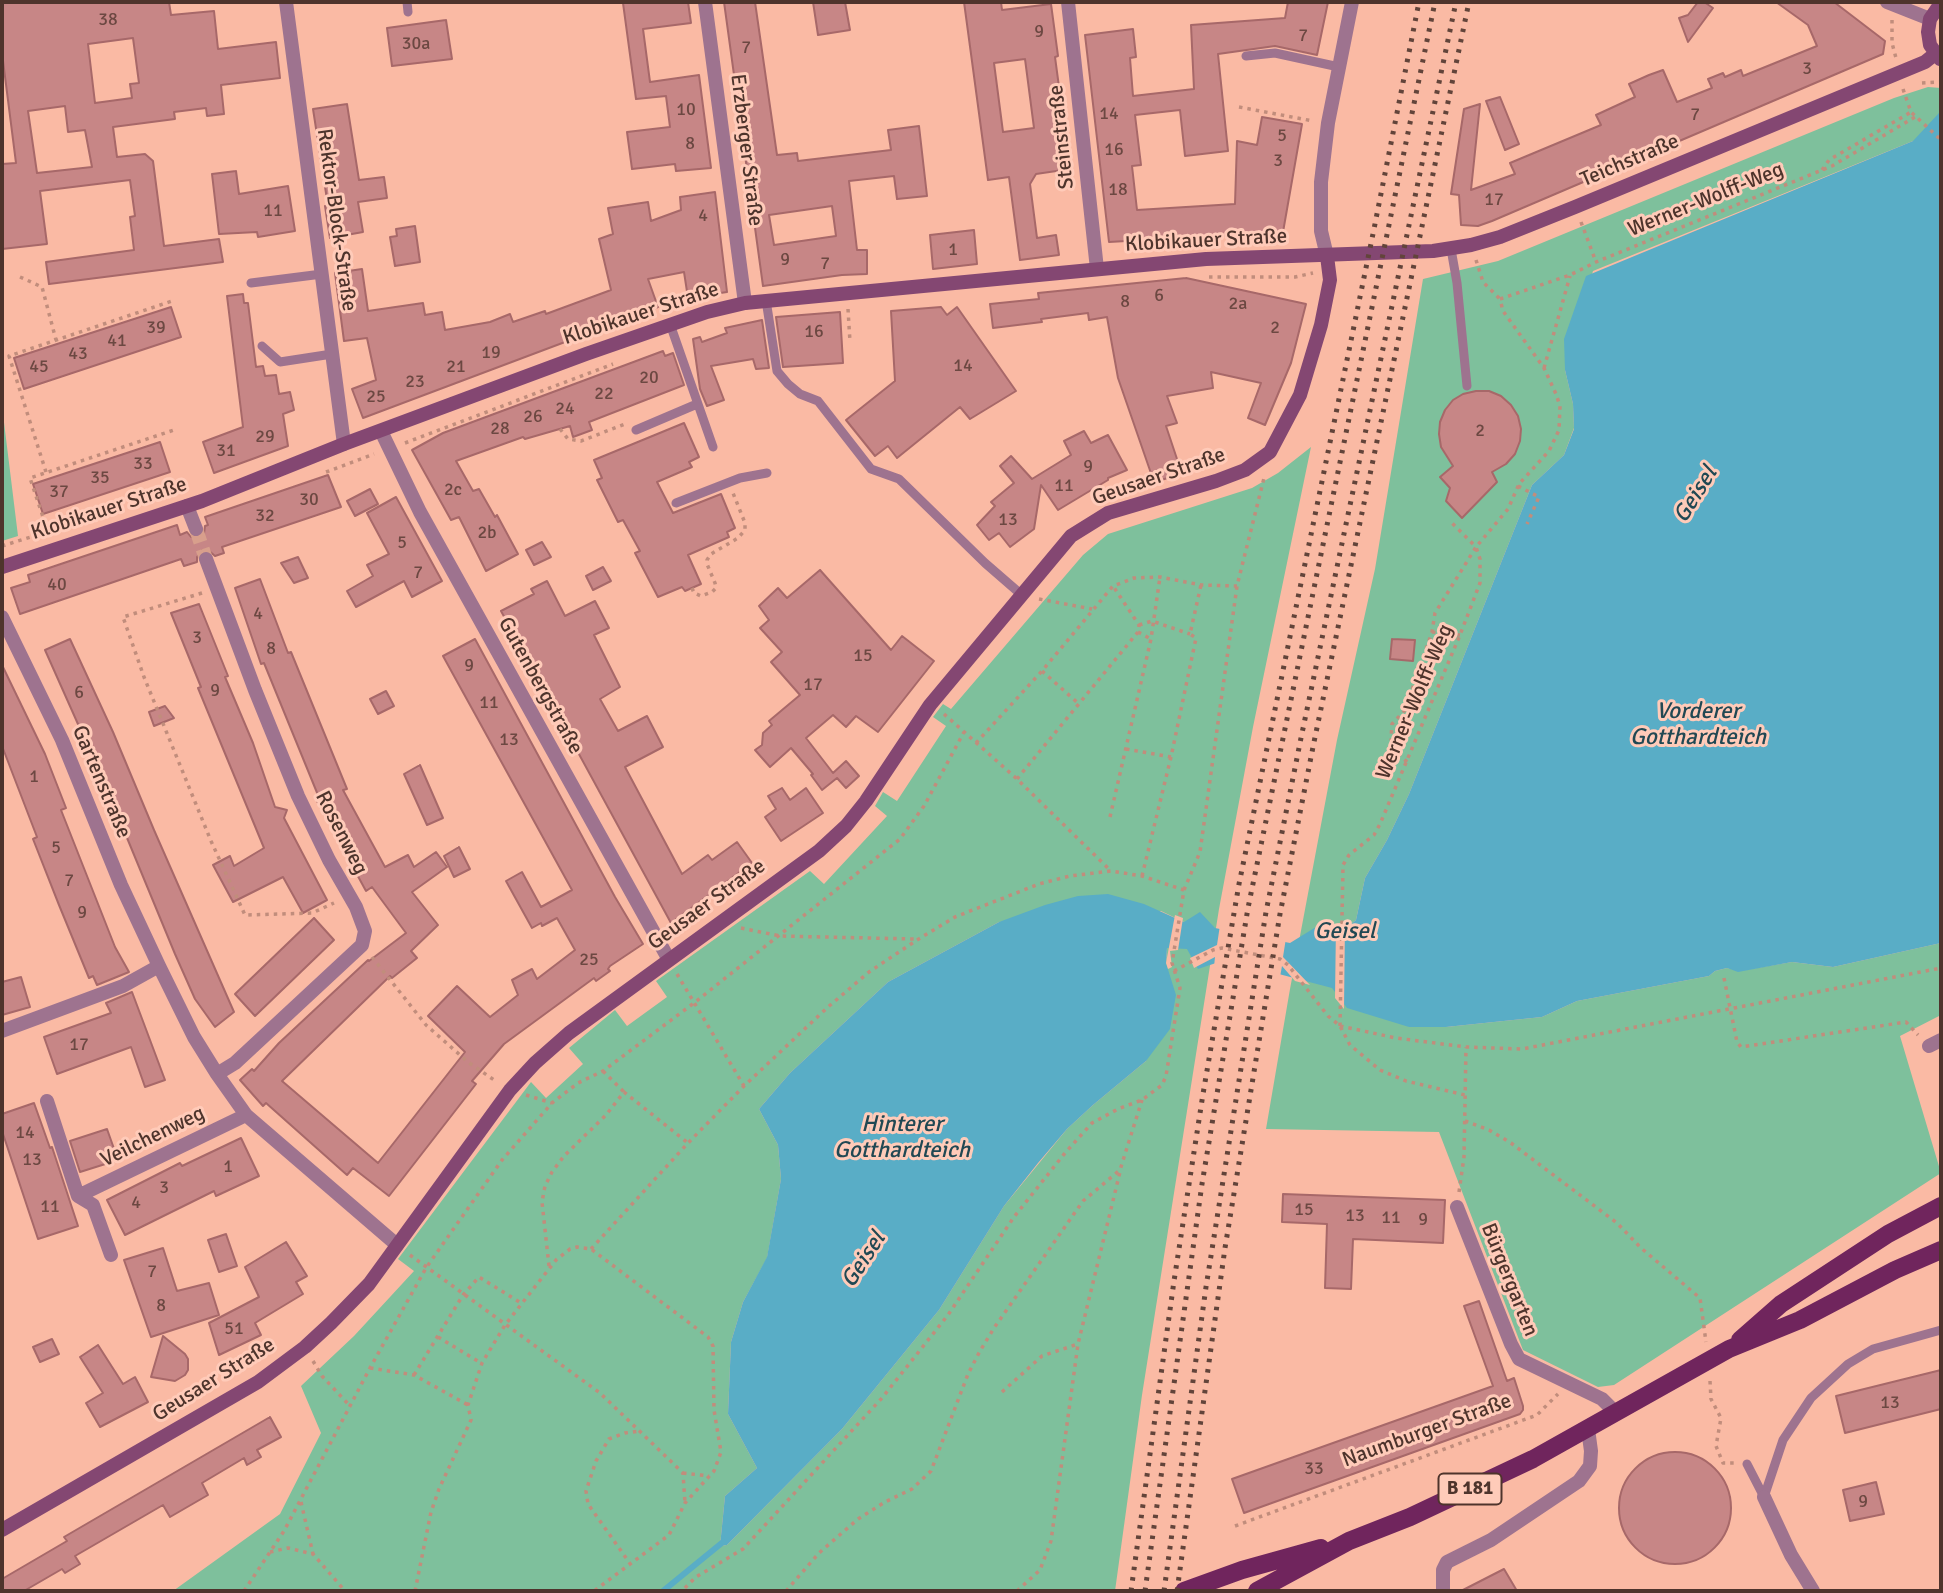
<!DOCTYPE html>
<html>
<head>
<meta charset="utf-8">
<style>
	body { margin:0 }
	#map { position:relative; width:1943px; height:1593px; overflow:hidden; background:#fabaa4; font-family:Signika,sans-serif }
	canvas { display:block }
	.frame { position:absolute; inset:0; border:4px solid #4e342c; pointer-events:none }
</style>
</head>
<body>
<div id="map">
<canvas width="1943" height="1593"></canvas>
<div class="frame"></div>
</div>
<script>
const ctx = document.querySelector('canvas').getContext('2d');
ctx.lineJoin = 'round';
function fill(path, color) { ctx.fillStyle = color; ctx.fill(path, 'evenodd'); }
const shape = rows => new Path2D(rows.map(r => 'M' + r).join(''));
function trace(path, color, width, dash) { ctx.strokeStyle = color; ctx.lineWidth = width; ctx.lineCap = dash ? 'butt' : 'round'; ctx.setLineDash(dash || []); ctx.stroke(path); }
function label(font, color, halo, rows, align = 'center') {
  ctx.font = font + ' Signika,sans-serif'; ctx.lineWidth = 6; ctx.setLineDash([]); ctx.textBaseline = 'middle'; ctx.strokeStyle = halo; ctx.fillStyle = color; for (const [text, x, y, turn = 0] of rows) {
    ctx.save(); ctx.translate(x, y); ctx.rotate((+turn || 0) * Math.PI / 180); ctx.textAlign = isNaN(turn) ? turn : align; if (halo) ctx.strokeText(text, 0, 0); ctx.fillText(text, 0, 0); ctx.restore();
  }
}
fill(shape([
	[1928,87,1941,88,1941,160,1913,141,1593,271,1565,370,1573,404,1574,428,1564,455,1532,485,1409,794,1387,840,1365,878,1356,920,1350,925,1409,1027,1446,1027,1542,1017,1577,1001,1709,976,1715,971,1727,968,1739,971,1792,962,1833,967,1941,943,1941,1015,1900,1036,1941,1173,1614,1385,1598,1387,1523,1350,1439,1132,1266,1129,1290,989,1337,740,1375,569,1423,279,1498,261,1894,98],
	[2,406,18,536,2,541],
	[1311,447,1253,727,1219,909,1142,1395,1115,1591,173,1591,280,1514,321,1433,301,1386,354,1336,414,1271,398,1259,531,1082,546,1098,583,1064,569,1048,615,1010,627,1026,667,997,656,981,810,871,824,884,887,816,875,806,883,792,897,801,946,726,933,717,943,704,951,709,1083,555,1108,534,1252,488,1278,473],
	[1161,911,1184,922,1167,948,1166,963,1146,1061,1093,1105,1067,1129,1004,1206,939,1310,842,1429,727,1545,720,1546,725,1496,757,1468,728,1414,731,1342,743,1302,767,1258,781,1179,778,1145,759,1109,790,1073,888,982,999,922]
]), '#7ec09c');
fill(shape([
	[1939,113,1941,115,1941,943,1833,967,1792,962,1738,972,1727,968,1715,971,1709,976,1577,1001,1542,1017,1446,1027,1409,1027,1347,1008,1332,988,1256,968,1216,963,1198,969,1187,949,1167,948,1166,963,1176,995,1170,1029,1146,1061,1093,1105,1067,1129,1038,1163,1004,1206,939,1310,842,1429,727,1545,720,1546,725,1496,757,1468,728,1414,731,1342,743,1302,767,1257,781,1179,778,1145,759,1109,790,1073,888,982,999,922,1045,905,1078,896,1108,894,1144,904,1184,922,1200,912,1215,928,1290,943,1316,927,1334,928,1350,925,1356,920,1365,878,1387,840,1409,794,1532,485,1564,455,1574,429,1573,404,1565,370,1564,339,1586,276,1913,141]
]), '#59adc6');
fill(shape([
	[1175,915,1183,918,1178,950,1170,951,1172,967,1168,969,1166,963],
	[1345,922,1344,1009,1335,998,1336,924],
	[1220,925,1286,938,1283,957,1310,985,1295,981,1282,966,1280,977,1256,971,1214,967,1215,957,1194,968,1190,958,1217,945]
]), '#fabaa4');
trace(shape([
	[663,1591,723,1542]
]), '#59adc6', 6);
const building = shape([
	[2,2,169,2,171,15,214,11,218,49,276,42,280,78,221,85,224,114,207,116,206,108,174,112,175,119,113,127,117,157,145,154,153,161,164,246,219,239,223,262,49,284,46,262,134,250,130,217,135,216,130,180,40,191,47,244,2,249,2,164,16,163,2,53,2,2],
	[133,38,139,83,130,84,132,98,95,103,88,44,133,38],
	[65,106,68,132,85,130,92,167,37,173,28,111,65,106],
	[636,2,688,2,691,23,643,29,650,82,699,75,711,168,676,171,675,164,632,169,627,132,670,127,666,96,636,99,623,3,636,2],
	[724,2,755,2,777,155,797,153,798,161,891,150,888,130,919,126,927,196,897,199,894,176,849,181,857,250,867,250,867,274,842,275,763,286,724,2],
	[832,206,836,236,774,245,769,215,832,206],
	[813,2,845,2,850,30,818,35,813,2],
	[964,2,1001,2,1002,10,1051,4,1058,56,1055,57,1070,169,1036,174,1030,184,1037,238,1056,235,1059,255,1020,260,1009,177,988,180,964,2],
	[1025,59,1034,128,1003,132,994,63,1025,59],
	[1288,2,1328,2,1317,55,1275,46,1218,54,1228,151,1185,156,1180,110,1135,115,1141,165,1132,166,1137,210,1235,204,1237,141,1257,145,1262,117,1302,124,1283,232,1109,242,1085,35,1133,29,1136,57,1130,58,1133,96,1194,89,1191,25,1285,18,1288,2],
	[1698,2,1704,2,1713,8,1688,42,1679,18,1688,15,1698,2],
	[1776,2,1834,2,1885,41,1883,54,1492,221,1478,226,1461,225,1459,195,1451,194,1464,109,1480,104,1471,190,1515,174,1510,163,1601,125,1596,115,1635,97,1629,84,1649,75,1663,70,1677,102,1712,88,1708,79,1723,73,1725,77,1741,70,1743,76,1817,46,1808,25,1776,2],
	[446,20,452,59,392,66,387,28,446,20],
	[1500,97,1519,144,1505,150,1486,101,1500,97],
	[347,104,359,180,384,177,387,198,358,202,363,232,330,238,325,206,328,206,313,109,347,104],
	[236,171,239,194,288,186,295,231,258,237,257,232,219,234,212,174,236,171],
	[715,192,727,292,688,298,684,272,648,279,658,307,363,418,352,389,376,380,367,338,344,341,335,273,362,269,368,311,423,303,425,315,442,312,445,330,490,322,510,314,513,322,545,311,546,314,611,290,599,239,613,234,608,208,648,202,651,221,681,210,680,197,715,192],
	[415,226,420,262,395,266,390,237,397,236,396,229,415,226],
	[974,230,977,264,933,269,930,235,974,230],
	[1186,278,1306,304,1291,363,1265,425,1248,418,1261,383,1211,372,1213,388,1167,396,1177,423,1166,426,1182,474,1154,482,1118,378,1107,317,1089,320,1088,313,1041,319,1042,322,993,328,990,304,1039,299,1038,293,1186,278],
	[243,294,244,303,248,303,256,367,263,366,265,376,276,375,279,394,290,392,294,410,283,414,288,446,214,473,203,442,243,427,227,296,243,294],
	[171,307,181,337,24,389,14,358,171,307],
	[941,307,947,315,957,307,1016,391,970,419,960,407,897,458,888,446,875,456,846,420,895,381,891,311,941,307],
	[840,312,843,363,783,367,776,317,840,312],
	[762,320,769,368,756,369,753,359,711,366,724,400,707,406,700,389,693,339,700,337,702,342,727,333,725,328,762,320],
	[663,351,665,356,673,353,684,385,589,422,592,430,573,437,570,426,525,439,523,437,456,461,473,491,479,489,495,517,497,515,518,554,486,571,459,517,451,520,412,450,443,433,663,351],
	[1476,391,1489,391,1501,396,1511,405,1518,416,1521,429,1520,441,1515,454,1506,464,1492,472,1497,482,1462,518,1446,501,1450,488,1440,477,1453,466,1441,447,1439,434,1440,422,1445,410,1453,400,1463,394,1476,391],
	[684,423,699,457,689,462,692,467,657,482,673,513,721,494,735,528,727,532,729,537,688,555,701,584,685,591,682,587,658,597,635,553,640,551,623,520,618,522,597,480,602,478,594,460,684,423],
	[1084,431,1091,443,1108,435,1127,470,1108,478,1108,480,1058,510,1041,485,1034,529,1010,547,999,533,989,540,977,525,995,506,991,502,1014,483,1000,466,1011,456,1032,479,1071,455,1064,441,1084,431],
	[160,442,170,472,43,514,33,484,160,442],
	[328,475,341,507,222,547,224,553,215,556,208,550,202,550,197,557,197,562,184,566,181,559,20,614,11,588,30,582,28,575,177,525,180,535,187,532,191,537,199,538,204,534,205,526,208,525,205,517,328,475],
	[370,489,378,504,355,516,347,501,370,489],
	[396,497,442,581,412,597,404,581,356,607,347,591,373,576,367,565,389,554,367,513,396,497],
	[542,542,551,557,534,565,526,550,542,542],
	[298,557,308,578,294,583,281,563,298,557],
	[603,567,611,581,593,590,586,576,603,567],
	[820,570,891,650,902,636,934,661,878,732,856,716,846,727,833,715,806,738,833,773,846,761,859,776,846,788,837,778,822,790,811,775,813,774,791,748,770,767,755,750,762,745,763,733,772,725,769,721,800,695,771,662,782,652,760,628,769,620,759,606,778,588,787,598,820,570],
	[260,579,288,653,291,652,347,789,343,790,385,867,408,855,414,867,436,852,447,867,412,892,438,925,411,951,417,958,392,978,390,976,282,1081,378,1163,465,1052,428,1016,457,986,490,1017,518,995,512,980,532,969,537,979,575,950,557,918,542,926,541,923,532,928,506,881,522,872,541,907,572,890,443,656,475,639,615,897,643,944,610,966,608,969,610,971,596,981,594,978,504,1044,472,1081,476,1084,389,1196,353,1168,347,1175,266,1103,263,1106,240,1080,252,1069,254,1071,279,1043,368,960,369,961,406,933,372,887,366,891,317,801,320,800,264,663,261,664,235,588,260,579],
	[547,581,565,616,595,601,609,628,594,635,620,687,600,699,618,731,647,716,663,747,625,767,682,874,708,855,712,860,737,842,752,863,671,923,501,611,534,594,531,589,547,581],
	[199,604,228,676,225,677,253,743,275,807,287,810,284,818,327,900,303,913,283,877,233,902,213,865,230,856,234,866,264,848,198,688,201,687,171,613,199,604],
	[70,639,113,732,154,830,234,1012,215,1027,195,999,175,954,106,787,45,650,70,639],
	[1392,639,1415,640,1413,661,1390,659,1392,639],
	[2,665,45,754,66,808,61,810,115,947,129,972,97,985,93,976,89,978,59,905,33,839,37,837,2,746,2,665],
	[386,691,394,706,378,714,370,699,386,691],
	[165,706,174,718,154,726,149,712,165,706],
	[420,765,443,818,427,825,404,774,420,765],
	[782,788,790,800,806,788,823,813,781,841,765,817,776,809,768,796,782,788],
	[459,847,470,869,454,877,444,856,459,847],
	[314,918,334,940,255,1016,235,994,314,918],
	[21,977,30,1007,2,1015,2,982,21,977],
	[132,992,165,1080,145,1087,131,1047,57,1074,44,1037,111,1013,106,1003,132,992],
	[34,1103,50,1148,52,1147,78,1226,38,1239,2,1131,2,1114,34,1103],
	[107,1129,118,1160,80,1172,70,1141,107,1129],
	[241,1138,259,1176,216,1196,214,1191,125,1235,107,1200,180,1163,182,1166,241,1138],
	[1283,1194,1445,1200,1443,1243,1353,1239,1351,1289,1325,1288,1327,1224,1282,1222,1283,1194],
	[226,1234,237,1266,219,1272,208,1240,226,1234],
	[286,1242,307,1276,296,1282,303,1294,255,1323,261,1335,219,1355,209,1323,259,1297,245,1267,286,1242],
	[163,1248,177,1291,209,1283,219,1315,151,1337,124,1260,163,1248],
	[1479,1301,1507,1381,1514,1378,1523,1406,1523,1410,1520,1414,1244,1513,1232,1479,1493,1386,1464,1306,1479,1301],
	[163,1336,185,1354,188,1359,188,1370,185,1375,175,1381,151,1377,163,1336],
	[52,1339,59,1354,40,1362,33,1347,52,1339],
	[98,1345,123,1384,135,1377,148,1402,100,1427,86,1403,103,1393,80,1357,98,1345],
	[1941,1370,1941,1409,1845,1433,1836,1396,1941,1370],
	[270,1417,281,1437,257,1450,261,1457,247,1465,244,1458,202,1483,208,1495,170,1517,163,1505,75,1556,80,1564,65,1573,62,1569,24,1591,2,1591,2,1579,67,1541,64,1537,270,1417],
	'1619 1508a56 56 0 1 1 112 0a56 56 0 1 1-112 0Z',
	[1876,1482,1884,1514,1850,1521,1843,1490,1876,1482],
	[1504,1569,1517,1591,1461,1591,1504,1569]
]);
fill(building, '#c78686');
trace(building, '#a76869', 2);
trace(shape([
	[196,529,206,559]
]), '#d89f8c', 14, [14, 7]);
trace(shape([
	[1892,20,1892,43,1896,58],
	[1922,83,1941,82],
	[1903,89,1911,112,1941,140],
	[1239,107,1313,121],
	[1822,170,1829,160,1911,112],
	[1581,222,1596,262],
	[1130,249,1202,241],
	[1476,260,1483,282,1500,299],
	[20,277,42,287,56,340],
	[1209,277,1295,277,1313,273],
	[1500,299,1570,275,1596,262,1832,166,1915,117],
	[848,309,850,342],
	[1544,368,1570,276],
	[560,429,568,439,581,441,625,424],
	[405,443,613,364],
	[46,472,9,356,175,300],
	[326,472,374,454],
	[1518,486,1539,497,1527,524],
	[48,532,30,478,177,429],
	[2,546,66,526],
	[692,588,694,593,701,596,712,592,716,588,715,583,707,564,707,560,711,554,738,538,745,530,745,523,733,493],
	[202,593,123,617,144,677,211,841,245,915,312,913,334,903],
	[1039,599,1092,609],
	[1139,625,1152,621,1190,634],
	[1138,632,1151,639],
	[1432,632,1460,635],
	[1042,671,1079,704],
	[944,714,1017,779,1111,871],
	[976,743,1042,671,1113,586,1134,578,1160,577,1201,585,1237,586],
	[1126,749,1171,757],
	[1407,762,1395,750,1391,739,1392,724,1405,710,1432,632,1435,613,1476,547,1452,523],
	[1017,779,1138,632,1139,625,1113,586],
	[1110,817,1151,639,1160,577],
	[1142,876,1171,757,1196,638,1190,634,1201,585],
	[1184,890,1200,852,1237,586,1264,478],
	[741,928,780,936,914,939],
	[372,957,426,1025,468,1062,497,1082],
	[1174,971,1213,950,1222,948,1280,959,1288,965,1328,1016,1340,1026,1350,1045,1380,1070,1406,1081,1465,1095],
	[677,974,744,1086],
	[1724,978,1737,1042,1741,1047,1906,1022,1918,1035],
	[1340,1026,1343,865,1349,855,1374,835,1380,824,1460,635,1480,583,1480,559,1476,547,1508,509,1519,484,1549,451,1559,430,1560,406,1556,394,1544,368,1503,311,1500,299],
	[1340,1026,1396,1038,1466,1047,1522,1049,1941,968],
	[603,1071,624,1092],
	[526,1095,552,1103],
	[1465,1121,1489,1130,1511,1143,1617,1223,1641,1248,1700,1298,1706,1342],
	[1459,1192,1464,1157,1466,1047],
	[591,1249,688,1143,744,1086,828,1007,869,972,917,940,955,917,1039,884,1070,876,1111,871,1142,876,1184,890,1172,963,1180,988,1166,1076,1162,1085,1142,1100,1118,1109,1092,1123,1065,1153,1014,1217,948,1315,882,1398,743,1549,696,1577,682,1591],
	[410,1255,600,1393,683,1473,685,1503],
	[549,1266,542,1202,545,1186,552,1172,564,1156,606,1115,624,1092,688,1143],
	[438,1337,481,1363],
	[313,1361,322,1376,350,1406],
	[370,1368,414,1375,468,1405],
	[414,1375,463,1295,479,1277,521,1303],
	[1710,1381,1711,1399,1721,1418,1716,1446,1723,1463,1734,1463],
	[1002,1392,1042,1356,1078,1344],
	[683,1473,709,1476],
	[301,1502,313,1554],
	[1235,1526,1537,1415,1558,1394],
	[270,1552,288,1548,313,1554,345,1591],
	[631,1565,588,1504,586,1491,596,1461,609,1439,625,1433,641,1431],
	[244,1591,284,1531,370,1368,426,1268,502,1160,552,1103,578,1083,603,1071,694,1003,900,839,924,806,964,732],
	[415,1591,431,1512,439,1489,471,1420,468,1405,482,1363,505,1325,556,1260,570,1249,577,1247,591,1249,708,1337,713,1346,714,1410,721,1452,714,1471,685,1503,669,1535,594,1591],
	[786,1591,819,1553,858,1519,885,1502,912,1489,931,1471,968,1374,980,1351,994,1328,1083,1201,1120,1170,1142,1100],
	[1017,1591,1040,1570,1051,1541,1078,1344,1120,1172]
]), '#c18d7c', 3.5, [3.5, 5]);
trace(shape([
	[407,2,408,12],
	[1246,56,1275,53,1339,67],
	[1451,249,1457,283,1467,386],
	[251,283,322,274],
	[766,300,777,371,788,384,800,394,818,401,871,469,899,479,985,563,1023,596],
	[670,324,713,447],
	[262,346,280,362,332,354],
	[636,430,697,404],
	[676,503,740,478,767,473],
	[1747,1464,1764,1497],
	[1764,1497,1783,1440,1811,1398,1848,1364,1873,1349,1941,1330]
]), '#9e738f', 9);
trace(shape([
	[286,2,344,444],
	[705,2,745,303],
	[1068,2,1097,269],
	[1887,2,1930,19],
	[1327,256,1321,231,1321,182,1328,123,1352,2],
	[381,431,420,512,668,958],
	[187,506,196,529],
	[206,559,255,690,298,796,329,860,356,907,365,931,362,945,235,1063,217,1074],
	[2,617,62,740,121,885,159,966,194,1037,217,1074,246,1115,397,1245],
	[2,1031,123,986,159,966],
	[1929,1046,1941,1040],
	[47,1101,78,1196,93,1205,111,1255],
	[78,1196,246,1115],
	[1457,1207,1511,1344,1519,1359,1602,1399,1616,1413],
	[1764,1497,1791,1555,1813,1591],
	[1443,1591,1443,1570,1447,1562,1491,1540,1579,1481,1590,1466,1591,1451,1588,1429]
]), '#9e738f', 14);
trace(shape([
	[1940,59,1930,45,1928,32,1930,19,1941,3],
	[2,567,202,501,344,444,586,354,707,312,745,303,1206,259,1433,251,1471,245,1500,237,1575,207,1925,62,1935,54],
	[2,1530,258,1382,305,1347,331,1323,369,1284,510,1090,535,1063,569,1033,819,851,846,826,866,801,930,705,1071,536,1108,513,1216,481,1245,470,1270,452,1300,395,1321,325,1330,280,1327,256]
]), '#844772', 14);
trace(shape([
	[1740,1340,1781,1304,1888,1234,1941,1206],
	[1184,1591,1242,1570,1321,1548],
	[1257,1591,1349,1541,1410,1517,1533,1459,1729,1349,1800,1320,1895,1270,1941,1250]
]), '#70255d', 18);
trace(shape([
	[1131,1591,1174,1281,1203,1094,1239,884,1374,229,1419,2],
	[1145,1591,1202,1184,1248,908,1435,2],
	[1164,1591,1206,1287,1266,912,1301,738,1456,2],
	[1177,1591,1225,1248,1280,914,1314,742,1469,2]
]), '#62443a', 5, [3.5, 7]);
label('18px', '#6c4842', null, [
	["38",108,20],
	["9",1039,32],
	["7",1303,36],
	["30a",416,44],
	["7",746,48],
	["3",1807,69],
	["10",686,110],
	["14",1109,114],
	["7",1695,115],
	["5",1282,136],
	["8",690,144],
	["16",1114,150],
	["3",1278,161],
	["18",1118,190],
	["17",1494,200],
	["11",273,211],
	["4",703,216],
	["1",953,250],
	["9",785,260],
	["7",825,264],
	["6",1159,296],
	["8",1125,302],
	["2a",1238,304],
	["39",156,328],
	["2",1275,328],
	["16",814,332],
	["41",117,341],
	["19",491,353],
	["43",78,354],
	["14",963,366],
	["45",39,367],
	["21",456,367],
	["20",649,378],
	["23",415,382],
	["22",604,394],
	["25",376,397],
	["24",565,409],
	["26",533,417],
	["28",500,429],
	["2",1480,431],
	["29",265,437],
	["31",226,451],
	["33",143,464],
	["9",1088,467],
	["35",100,478],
	["11",1064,486],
	["2c",453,490],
	["37",59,492],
	["30",309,500],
	["32",265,516],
	["13",1008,520],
	["2b",487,533],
	["5",402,543],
	["7",418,573],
	["40",57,585],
	["4",258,614],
	["3",197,638],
	["8",271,649],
	["15",863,656],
	["9",469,666],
	["17",813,685],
	["9",215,691],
	["6",79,693],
	["11",489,703],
	["13",509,740],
	["1",34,777],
	["5",56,848],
	["7",69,881],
	["9",82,913],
	["25",589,960],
	["17",79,1045],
	["14",25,1133],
	["13",32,1160],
	["1",228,1167],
	["3",164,1188],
	["4",136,1203],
	["11",50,1207],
	["15",1304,1210],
	["13",1355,1216],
	["11",1391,1218],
	["9",1423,1220],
	["7",152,1272],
	["8",161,1306],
	["51",234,1329],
	["13",1890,1403],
	["33",1314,1469],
	["9",1863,1502]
]);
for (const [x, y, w] of [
	[1470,1489,63]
]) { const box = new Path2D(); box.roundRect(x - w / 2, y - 15.5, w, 31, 5); ctx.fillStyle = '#ffcbb9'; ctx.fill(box); trace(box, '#4e342c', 2); }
label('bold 19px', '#4e342c', null, [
	["B 181",1470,1489]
]);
label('21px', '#4e342c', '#ffcbb9', [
	["Steinstraße",1062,137,-96],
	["Erzberger Straße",746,150,83],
	["Teichstraße",1630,161,-23],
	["Werner-Wolff-Weg",1706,200,-22],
	["Rektor-Block-Straße",336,220,82],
	["Klobikauer Straße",1206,241,-3],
	["Klobikauer Straße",641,314,-18],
	["Geusaer Straße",1159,477,-19],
	["Klobikauer Straße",109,509,-18],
	["Gutenbergstraße",540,686,61],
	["Werner-Wolff-Weg",1415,702,-67],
	["Gartenstraße",101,782,67],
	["Rosenweg",341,833,63],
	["Geusaer Straße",707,905,-36],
	["Veilchenweg",153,1137,-26],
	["Bürgergarten",1509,1280,68],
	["Geusaer Straße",214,1380,-32],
	["Naumburger Straße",1427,1431,-20]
]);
label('italic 23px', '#214853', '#ffcbb9', [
	["Geisel",1696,495,-58],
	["Vorderer",1698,712],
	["Gotthardteich",1698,738],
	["Geisel",1345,932],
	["Hinterer",902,1125],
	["Gotthardteich",902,1151],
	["Geisel",864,1260,-57]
]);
</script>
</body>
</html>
